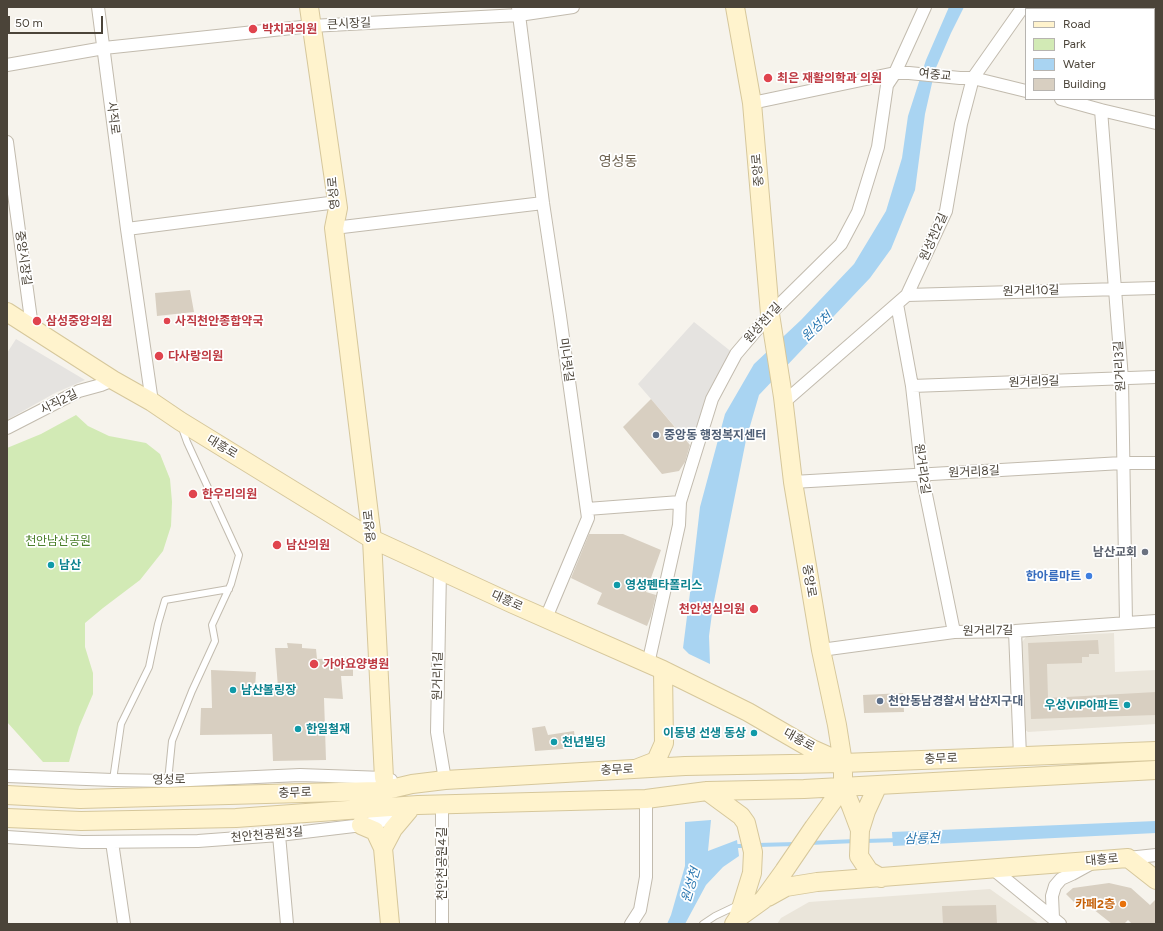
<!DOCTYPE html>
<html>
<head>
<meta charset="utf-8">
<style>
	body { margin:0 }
	#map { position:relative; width:1163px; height:931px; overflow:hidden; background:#f6f3ec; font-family:Figtree,sans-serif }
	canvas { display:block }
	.frame { position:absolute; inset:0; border:8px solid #4b4439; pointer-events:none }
	.legend { position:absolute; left:1025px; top:8px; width:130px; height:92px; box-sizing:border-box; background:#fff; border:1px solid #b7b4b0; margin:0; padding:5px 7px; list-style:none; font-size:12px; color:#4b4439 }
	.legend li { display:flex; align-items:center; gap:8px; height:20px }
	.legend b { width:20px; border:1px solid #b7b4b0 }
	.scale { position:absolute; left:8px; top:16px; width:95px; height:18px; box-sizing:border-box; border:2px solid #4b4439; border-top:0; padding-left:5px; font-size:12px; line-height:14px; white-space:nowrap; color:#4b4439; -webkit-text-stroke:3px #fff; paint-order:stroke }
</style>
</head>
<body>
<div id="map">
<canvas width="1163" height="931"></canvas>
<div class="frame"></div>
<ul class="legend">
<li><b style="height:5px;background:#fff3cd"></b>Road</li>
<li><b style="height:11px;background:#d2eab5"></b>Park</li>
<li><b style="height:11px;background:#a9d4f2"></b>Water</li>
<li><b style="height:11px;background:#d8cfc1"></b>Building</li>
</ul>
<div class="scale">50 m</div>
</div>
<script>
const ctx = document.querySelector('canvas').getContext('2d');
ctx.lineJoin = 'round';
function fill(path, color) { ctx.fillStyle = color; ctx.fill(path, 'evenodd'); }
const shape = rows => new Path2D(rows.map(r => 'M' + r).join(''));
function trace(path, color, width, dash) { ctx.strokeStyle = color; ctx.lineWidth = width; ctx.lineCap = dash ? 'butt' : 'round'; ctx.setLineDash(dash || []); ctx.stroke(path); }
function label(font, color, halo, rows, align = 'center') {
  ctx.font = font + ' Figtree,"Noto Sans KR",sans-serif'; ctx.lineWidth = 3.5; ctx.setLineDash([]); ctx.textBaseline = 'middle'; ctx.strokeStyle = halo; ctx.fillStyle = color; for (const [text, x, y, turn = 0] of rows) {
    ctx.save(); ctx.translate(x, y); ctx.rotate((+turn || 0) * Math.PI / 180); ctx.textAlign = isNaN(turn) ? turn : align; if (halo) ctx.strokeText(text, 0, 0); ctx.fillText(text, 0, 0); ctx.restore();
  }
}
fill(shape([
	[1114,633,1115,672,1156,670,1156,724,1028,732,1023,728,1022,642,1026,637],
	[990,889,1039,924,777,924,781,918,809,902]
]), '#eae5da');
fill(shape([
	[76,415,88,426,109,436,146,443,160,454,170,479,172,502,171,526,163,551,140,580,103,608,85,623,85,647,93,673,93,694,79,727,69,762,43,762,7,722,7,448,41,434]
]), '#d2eab5');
fill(shape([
	[694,322,733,353,716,385,689,443,638,384],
	[16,339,85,380,55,393,7,420,7,353]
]), '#e5e3e0');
fill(shape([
	[949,7,964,7,951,33,935,70,925,114,915,190,891,249,870,278,759,395,746,440,713,606,709,636,710,664,689,654,683,648,691,585,700,507,725,414,754,364,801,320,854,264,886,211,902,158,908,116,926,60],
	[711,820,708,851,737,840,739,856,723,867,706,885,685,924,667,924,671,915,685,866,685,822],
	[1156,821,1156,833,893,846,892,832]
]), '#a9d4f2');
trace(shape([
	[865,841,898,840],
	[809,843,856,841],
	[757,845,796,844],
	[733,847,735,846,748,846]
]), '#a9d4f2', 4);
fill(shape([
	[190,290,194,312,157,316,155,293],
	[651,399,690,445,685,462,679,471,662,474,623,427],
	[589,534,623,534,661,550,646,592,656,595,651,616,647,626,597,604,602,593,571,578],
	[1098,640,1099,654,1089,654,1089,657,1082,657,1082,663,1047,664,1048,698,1156,692,1156,715,1031,719,1028,643],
	[287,643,302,644,302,648,316,649,317,659,353,658,353,676,341,676,343,699,324,698,326,760,273,761,272,734,200,735,201,708,212,708,211,670,256,672,255,688,278,688,275,648,288,648],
	[903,693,904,712,864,713,863,695],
	[545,726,548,735,574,731,576,748,535,751,532,728],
	[1109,883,1131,888,1150,905,1156,899,1156,924,1132,924,1128,920,1124,924,1112,924,1088,905,1077,905,1066,894,1073,888],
	[996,905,997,924,943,924,942,906]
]), '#d8cfc1');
const lane = shape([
	[113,780,121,724,149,667,158,624,165,600,229,589],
	[168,781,172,741,192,691,215,641,212,625,231,584,239,555,187,442,182,428],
	[703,924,715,916,738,905]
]);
const street = shape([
	[98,7,127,229,152,402],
	[518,7,543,203,560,316,588,518,546,618],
	[1116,9,1117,7],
	[7,65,104,48,311,26,519,15,573,7],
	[1061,99,1101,110,1156,123],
	[752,103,895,73,909,73,960,78,973,78,1026,91],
	[1101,110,1122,379,1126,623],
	[7,142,32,327],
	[334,228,543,203],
	[127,229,337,202],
	[907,295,1156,288],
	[897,304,912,386,922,475,954,632],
	[912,386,1156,377],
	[783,403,907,295,946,211,961,124,973,78,1023,7],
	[7,428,79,391,101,385,113,380],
	[793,482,1122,463,1156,463],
	[587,509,680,502],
	[440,570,437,732,445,780],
	[1015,631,1020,756],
	[821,650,954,632,1015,631,1156,621],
	[648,664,679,525,680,502,712,399,736,354,770,314,841,244,858,212,878,147,887,85,895,73,925,7],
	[7,776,113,780,168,781,300,775,384,778,391,780],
	[279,835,287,924],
	[7,837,82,842,198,841,279,835,354,826,382,821,405,812],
	[112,842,124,924],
	[1128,858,1156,855],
	[993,869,1060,924],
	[1053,918,1052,896,1055,886,1061,879,1072,874,1092,863],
	[442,924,442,804],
	[631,924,640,910,646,877,646,799]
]);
const secondary = shape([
	[309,7,338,208,334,228,372,539,384,778],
	[7,312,113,380,152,402,180,421,372,539,513,604,663,670,748,712,812,749,839,761],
	[638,768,656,761,664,743,663,670],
	[843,787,851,806,860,830,859,856,869,871,881,878],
	[707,791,741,816,746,823,753,852,752,873,738,918],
	[7,795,80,799,377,791,395,788,412,784,445,780,685,766,843,763,1156,751],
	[7,818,81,821,236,818,418,805,646,799,707,791,804,789,1156,770],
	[361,825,375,831,383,848,390,924],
	[860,830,866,811,878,785],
	[383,848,393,829,409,810],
	[768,897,786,887,817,882,1128,858,1156,880],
	[734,924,738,918,763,900,784,871,814,827,843,787,843,763,837,725,821,650,793,482,783,397,770,314,752,103,735,7]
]);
trace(lane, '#c2bbae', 8);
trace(street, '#c2bbae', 14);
trace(secondary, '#d6c79b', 20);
trace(lane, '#fff', 6);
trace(street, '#fff', 12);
trace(secondary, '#fff3cd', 18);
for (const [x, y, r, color] of [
	[253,29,5,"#e0444e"],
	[768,78,5,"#e0444e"],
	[37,321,5,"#e0444e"],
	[167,321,4,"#e0444e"],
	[159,356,5,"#e0444e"],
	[656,435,4,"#5c6f8a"],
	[193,494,5,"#e0444e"],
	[277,545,5,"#e0444e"],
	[1145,552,4,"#6b7280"],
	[51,565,4,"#0f9aa8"],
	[1089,576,4,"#3f7fe0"],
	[617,585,4,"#0f9aa8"],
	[754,609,5,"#e0444e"],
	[314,664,5,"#e0444e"],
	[233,690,4,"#0f9aa8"],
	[880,701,4,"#5c6f8a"],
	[1127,705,4,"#0f9aa8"],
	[298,729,4,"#0f9aa8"],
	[754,733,4,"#0f9aa8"],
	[554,742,4,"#0f9aa8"],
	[1123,904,4,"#e8710a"]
]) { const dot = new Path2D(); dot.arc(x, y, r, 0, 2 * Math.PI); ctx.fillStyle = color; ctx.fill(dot); trace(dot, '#fff', 1.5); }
label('12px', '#4b4439', '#fff', [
	["큰시장길",349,24,-3],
	["여중교",935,75,6],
	["사직로",113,118,83],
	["중앙로",758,170,-95],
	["영성로",334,193,-95],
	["원성천2길",934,237,-66],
	["중앙시장길",23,258,82],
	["원거리10길",1031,291,-2],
	["원성천1길",763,323,-48],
	["미나릿길",566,360,82],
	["원거리3길",1120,366,-93],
	["원거리9길",1034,382,-2],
	["사직2길",59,402,-26],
	["대흥로",222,447,31],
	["원거리2길",922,469,82],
	["원거리8길",974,472,-3],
	["영성로",370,526,-96],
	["중앙로",809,581,80],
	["대흥로",507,601,24],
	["원거리7길",988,631,-1],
	["원거리1길",438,676,-89],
	["대흥로",799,740,29],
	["충무로",941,759,-2],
	["충무로",617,770,-3],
	["영성로",169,780,-1],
	["충무로",295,793,-2],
	["천안천공원3길",267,835,-5],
	["대흥로",1102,860,-5],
	["천안천공원4길",442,864,-90]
]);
label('bold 12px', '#be3a42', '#fff', [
	["박치과의원",262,29],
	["최은 재활의학과 의원",777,78],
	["삼성중앙의원",46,321],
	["사직천안종합약국",175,321],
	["다사랑의원",168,356],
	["한우리의원",202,494],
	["남산의원",286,545],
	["천안성심의원",745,609,"right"],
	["가야요양병원",323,664]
], 'left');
label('bold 12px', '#4e5e75', '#fff', [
	["중앙동 행정복지센터",664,435],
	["천안동남경찰서 남산지구대",888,701]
], 'left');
label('12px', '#4a7f2a', '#fff', [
	["천안남산공원",58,541]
]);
label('bold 12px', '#5b616d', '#fff', [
	["남산교회",1137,552]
], 'right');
label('bold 12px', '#0d838f', '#fff', [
	["남산",59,565],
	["영성펜타폴리스",625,585],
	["남산볼링장",241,690],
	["우성VIP아파트",1119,705,"right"],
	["한일철재",306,729],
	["이동녕 선생 동상",746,733,"right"],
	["천년빌딩",562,742]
], 'left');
label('bold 12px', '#366cbe', '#fff', [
	["한아름마트",1081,576]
], 'right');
label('bold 12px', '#c56008', '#fff', [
	["카페2층",1115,904]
], 'right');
label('italic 13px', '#2e7ab2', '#fff', [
	["원성천",817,327,-43],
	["삼룡천",922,839,-2],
	["원성천",691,885,-73]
]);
label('14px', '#6e6250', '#fff', [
	["영성동",618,162]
]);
</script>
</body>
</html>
